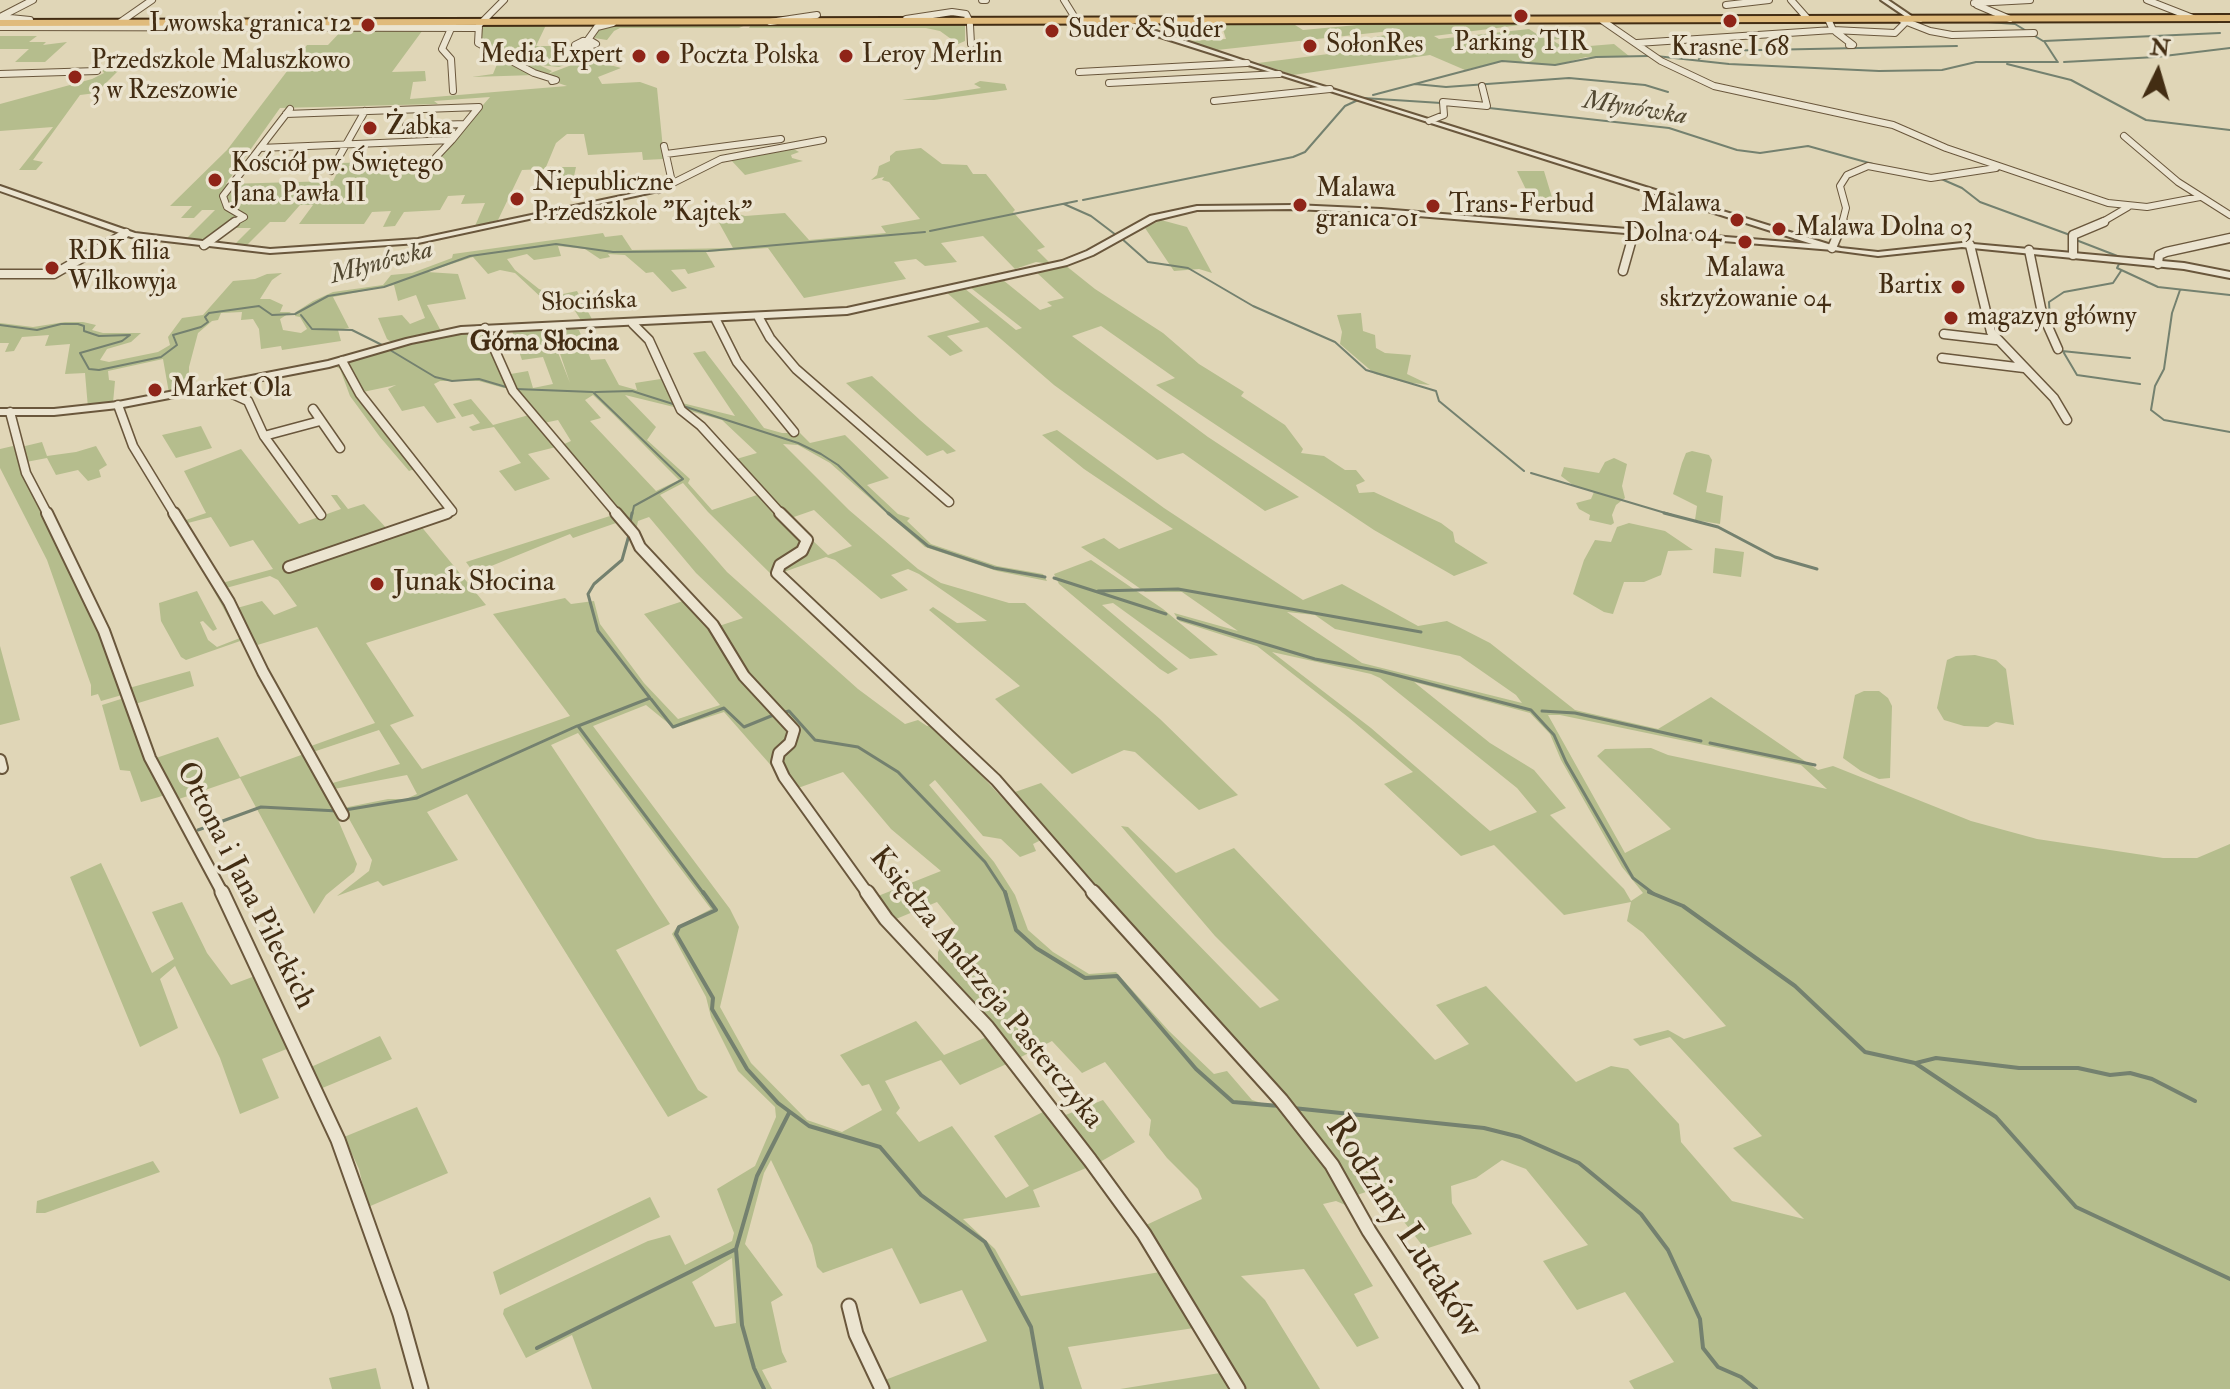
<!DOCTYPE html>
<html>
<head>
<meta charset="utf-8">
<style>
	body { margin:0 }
	#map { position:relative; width:2230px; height:1389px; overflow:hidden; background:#e0d6b7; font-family:"IM FELL Double Pica",serif }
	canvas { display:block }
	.north { position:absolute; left:2118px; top:32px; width:80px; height:80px; -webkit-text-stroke:6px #ebe4d0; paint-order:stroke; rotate:5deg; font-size:22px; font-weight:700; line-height:32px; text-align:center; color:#432d13 }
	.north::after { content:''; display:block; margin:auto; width:28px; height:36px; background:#432d13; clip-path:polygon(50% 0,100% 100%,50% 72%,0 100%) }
</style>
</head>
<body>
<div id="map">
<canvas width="2230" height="1389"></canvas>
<div class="north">N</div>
</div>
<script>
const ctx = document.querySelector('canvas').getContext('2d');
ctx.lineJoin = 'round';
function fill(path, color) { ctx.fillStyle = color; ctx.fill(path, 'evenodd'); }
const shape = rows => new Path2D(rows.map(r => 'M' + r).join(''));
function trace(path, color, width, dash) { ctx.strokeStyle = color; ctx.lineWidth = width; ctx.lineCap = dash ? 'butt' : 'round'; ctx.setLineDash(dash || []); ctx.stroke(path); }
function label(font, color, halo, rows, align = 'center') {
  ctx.font = font + ' "IM FELL Double Pica",serif'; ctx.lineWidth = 7; ctx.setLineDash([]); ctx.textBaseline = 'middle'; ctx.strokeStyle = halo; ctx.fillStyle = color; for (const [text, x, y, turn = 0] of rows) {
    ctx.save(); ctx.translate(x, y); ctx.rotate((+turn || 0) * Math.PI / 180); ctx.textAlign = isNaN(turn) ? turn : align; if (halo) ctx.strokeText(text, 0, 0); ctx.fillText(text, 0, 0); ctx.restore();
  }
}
fill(shape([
	[959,23,965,24,965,41,958,44,940,31,926,28,749,28,751,24],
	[1221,23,1320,23,1295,25,1303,30,1368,24,1365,23,1536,23,1434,36,1439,39,1529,29,1543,38,1562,36,1566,38,1552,40,1565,48,1614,44,1629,56,1586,57,1556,65,1502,61,1465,70,1430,55,1293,75,1258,63,1391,46,1375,37,1395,33,1390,31,1217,50,1186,41,1226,39],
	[748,24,739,28,620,28,614,31,607,40,594,38,600,27,610,25],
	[481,25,546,25,536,46,572,46,576,50,567,64,559,67,539,65,552,71,548,74,569,66,581,57,621,68,598,77,602,84,640,82,657,88,664,159,643,160,642,152,588,155,584,134,567,134,556,143,546,167,576,167,573,181,538,183,544,169,522,170,498,220,475,226,485,203,461,204,465,195,448,196,440,210,404,212,395,226,383,227,391,211,372,212,364,224,299,224,313,205,300,205,285,222,270,222,245,247,233,246,251,228,228,228,210,243,185,240,215,210,202,210,194,218,181,218,192,206,170,206,227,150,307,45,328,45,345,27,425,27,392,72,425,71,426,81,413,82,410,99,567,86,535,75,472,77,493,74,500,57,479,40],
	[490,97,435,160,342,163,333,181,226,184,280,108,438,104,434,101],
	[0,36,37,36,29,42,46,42,43,45,67,42,45,62,15,62,29,49,0,49],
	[101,69,118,71,96,93,80,95,33,160,43,162,36,170,19,170,53,127,0,131,0,104,92,79,104,73],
	[980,81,1005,84,1007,90,934,100,902,100,981,88,974,84],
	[792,148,799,152,791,155,792,158,803,161,745,175,730,159],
	[921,148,942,164,967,165,973,174,986,174,1015,210,1013,212,1045,247,1037,250,1051,264,1036,262,1015,269,983,236,941,243,957,262,925,266,916,259,894,262,906,279,804,298,768,248,706,252,715,267,688,274,685,269,671,270,687,288,672,292,653,272,646,273,625,255,608,254,610,257,600,259,585,249,558,246,561,256,534,260,527,254,507,259,515,270,539,289,547,292,558,289,563,294,577,291,594,323,584,325,568,300,545,301,515,273,500,270,488,274,473,257,427,272,458,274,466,299,427,305,441,331,394,344,387,339,378,318,402,315,410,324,425,318,416,295,398,301,394,285,333,297,349,328,338,330,341,341,282,350,281,346,261,349,259,329,253,319,241,320,242,312,221,313,218,320,212,321,198,333,189,367,189,389,169,393,163,359,108,371,109,380,115,381,113,403,88,408,85,373,65,374,70,344,45,346,49,335,22,337,14,351,5,352,9,343,0,343,0,323,33,327,65,322,83,322,96,325,92,330,103,333,141,333,131,342,107,349,100,360,109,362,158,352,170,345,168,337,182,318,203,315,233,281,255,279,267,274,282,273,272,280,260,299,270,299,283,305,280,312,291,312,280,319,283,330,301,333,307,329,300,317,295,316,296,312,313,301,333,292,383,285,391,275,412,273,452,258,453,254,603,233,605,237,622,235,632,250,733,248,713,212,723,209,745,216,785,213,809,240,886,233,881,226,920,219,889,182,882,180,884,177,871,180,877,175,879,166,890,161,890,156,896,151],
	[1517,171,1544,171,1554,204,1533,204],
	[1161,220,1187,227,1212,273,1199,269,1174,271,1145,228],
	[1065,265,1095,289,1163,333,1199,364,1244,392,1241,396,1285,425,1303,449,1301,453,1324,456,1345,470,1356,470,1365,481,1356,485,1359,493,1374,492,1441,523,1453,532,1455,542,1488,563,1454,576,1374,530,1156,385,1175,378,1101,326,1072,336,1208,437,1299,497,1265,511,1183,453,1157,460,1054,385,987,327,947,336,963,351,950,356,927,336,980,322,946,292,964,288,1016,330,1022,328,971,288,1003,280,1040,310,1052,306,1047,302,1064,298,1036,272],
	[1361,313,1363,331,1375,335,1376,348,1385,353,1411,355,1407,374,1430,385,1403,382,1375,374,1340,344,1342,332,1337,315],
	[574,329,579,330,591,360,605,359,619,385,637,390,635,383,667,378,678,408,625,395,656,427,647,440,690,479,688,483,712,510,757,495,804,541,775,578,708,512,683,483,660,495,727,572,858,689,905,724,918,720,927,726,934,724,1041,840,1033,844,1036,851,1020,857,1001,839,983,836,935,780,929,785,994,862,1015,895,1028,930,1053,952,1089,974,1116,972,1169,1031,1214,1074,1227,1071,1252,1100,1280,1109,1330,1167,1350,1207,1336,1201,1323,1204,1373,1286,1354,1294,1379,1338,1357,1347,1304,1269,1241,1276,1265,1300,1320,1389,1244,1389,1144,1226,1202,1199,1198,1189,1167,1158,1149,1135,1151,1120,1105,1062,1082,1073,1052,1041,1019,1058,938,966,938,952,949,934,958,928,937,902,896,919,878,896,941,871,891,829,843,772,798,788,781,762,800,732,752,679,719,626,743,618,696,573,649,517,638,521,636,531,562,445,571,441,558,420,544,423,505,375,528,371,533,388,553,384,543,357,522,360,512,331,549,330,570,383,552,330],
	[593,395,613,414,679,480,656,491,590,421,601,418,585,400],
	[483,331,507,385,504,388,479,381,440,381,434,384,456,418,437,423,424,406,402,411,388,389,396,385,363,392,351,367,345,363,422,341],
	[705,351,764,428,782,433,800,433,810,443,845,435,889,478,867,485,898,514,910,518,907,521,931,544,997,566,1043,574,1047,581,997,571,925,547,830,463,798,445,783,444,849,510,918,569,941,583,1009,603,1025,603,1160,719,1238,795,1199,810,1135,752,1124,750,1072,774,995,699,1020,686,929,610,933,607,957,623,987,621,919,574,908,569,891,575,908,590,881,599,835,560,826,557,781,573,810,538,828,555,852,546,814,510,791,518,733,460,757,453,722,420,690,411,682,403,735,416,693,353],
	[335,366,343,367,356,395,414,469,409,471,380,437,350,396,340,369],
	[872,376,920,420,956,451,947,454,943,450,927,456,846,383],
	[471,399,493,425,529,415,556,447,528,454,550,479,515,491,499,471,521,463,494,427,473,431,469,427,480,423,473,414,462,417,453,404],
	[201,426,212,448,176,458,162,435],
	[1057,430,1164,508,1303,600,1342,584,1418,626,1447,621,1490,643,1575,710,1658,729,1711,697,1818,770,1833,766,1971,821,2037,839,2163,858,2197,858,2230,844,2230,1389,1634,1389,1629,1381,1674,1362,1625,1292,1577,1310,1543,1261,1588,1245,1526,1169,1502,1160,1476,1178,1451,1186,1452,1203,1472,1234,1425,1249,1378,1188,1354,1196,1323,1143,1012,793,1041,783,1260,1008,1279,1000,1215,936,1121,826,1128,827,1176,873,1234,848,1435,1060,1469,1044,1436,1005,1486,986,1576,1082,1611,1066,1628,1069,1679,1124,1681,1142,1732,1201,1804,1219,1733,1148,1762,1136,1670,1037,1640,1046,1633,1039,1668,1030,1684,1039,1726,1026,1643,933,1627,921,1631,902,1564,915,1494,845,1461,856,1384,784,1413,772,1348,717,1257,646,1179,621,1174,613,1238,631,1182,592,1145,592,1081,547,1104,538,1119,549,1173,529,1084,469,1042,435],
	[1287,612,1315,615,1335,629,1460,656,1516,695,1522,703,1362,663],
	[1272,652,1371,674,1380,678,1517,788,1537,812,1490,831,1371,728],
	[1414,682,1530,713,1550,734,1561,760,1622,867,1643,893,1631,901,1624,889,1550,815,1566,808,1534,770,1490,743],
	[1548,715,1560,715,1801,765,1827,789,1668,755,1651,748,1605,749,1597,756,1671,829,1625,853],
	[42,442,47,456,76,452,96,446,107,465,99,470,101,477,88,481,78,470,56,475,47,458,26,462,21,447],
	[13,446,35,501,57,536,90,608,122,695,101,701,98,694,91,696,91,685,47,560,0,468,0,449],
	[241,449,299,524,341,509,331,495,337,495,348,509,364,504,390,532,420,525,486,605,366,643,414,716,390,725,422,769,570,716,493,614,565,598,571,604,594,601,600,624,644,683,678,719,720,705,644,614,686,600,712,628,791,729,775,770,724,712,674,728,646,705,593,726,730,909,739,927,720,1007,751,1063,807,1120,842,1132,882,1110,869,1084,862,1086,840,1055,916,1021,944,1055,989,1036,1011,1062,960,1085,941,1060,885,1081,900,1108,896,1113,919,1142,952,1126,1006,1198,1029,1186,994,1136,1045,1111,1091,1166,1033,1190,1040,1207,963,1219,995,1249,1021,1296,1160,1272,1194,1328,1068,1347,1082,1389,890,1389,885,1380,987,1341,962,1290,920,1304,892,1248,823,1273,817,1267,812,1245,771,1160,764,1173,745,1244,783,1295,771,1302,782,1352,787,1362,762,1370,772,1389,592,1389,572,1335,526,1358,503,1314,504,1309,648,1241,670,1235,685,1265,732,1241,734,1233,717,1189,755,1166,776,1117,775,1107,738,1071,711,1017,706,997,672,934,677,927,711,909,578,733,551,745,670,924,616,950,698,1090,708,1097,668,1117,467,794,427,812,458,860,383,886,378,881,337,896,369,871,372,860,343,808,388,799,406,799,417,794,407,775,334,789,329,784,400,764,379,730,313,752,311,746,375,723,317,627,254,646,237,608,262,601,274,615,297,606,278,580,270,576,226,588,222,583,273,569,253,540,230,547,211,517,184,524,183,521,206,513,184,471],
	[732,1258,736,1323,715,1327,692,1282],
	[1692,451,1709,455,1712,460,1706,492,1723,496,1720,524,1695,520,1697,506,1673,494,1682,463,1686,453],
	[1614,458,1627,464,1622,486,1625,498,1616,505,1612,515,1614,523,1611,525,1589,520,1590,515,1579,509,1576,503,1591,499,1594,492,1573,485,1561,476,1564,467,1599,473,1605,462],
	[613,515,616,523,573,538,570,534,474,573,466,562],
	[1629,523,1665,531,1693,550,1668,551,1661,575,1644,582,1624,582,1613,614,1604,612,1573,594,1584,560,1595,540,1611,542,1617,527],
	[1715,548,1744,552,1741,577,1713,573],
	[1091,560,1163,609,1218,655,1190,659,1113,603,1102,605,1178,669,1168,674,1160,669,1059,584,1054,574],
	[216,585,243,640,186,660,181,657,161,621,159,603,197,591,217,629,213,631,203,621,200,622,208,640,217,647,240,638,211,586],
	[0,646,20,720,0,725],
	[1975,655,1996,660,2006,669,2014,725,1996,722,1988,727,1964,726,1944,720,1937,708,1947,660,1956,656],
	[190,671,194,686,135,704,129,688],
	[1864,691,1879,691,1888,698,1892,706,1890,778,1879,779,1861,771,1843,758,1855,695],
	[124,698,166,794,159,797,141,802,130,771,120,770,102,705],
	[218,737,240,777,304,754,326,792,357,864,354,872,326,895,314,914,240,778,179,799,156,758],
	[101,863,152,973,174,959,152,912,182,902,207,953,231,985,255,976,289,1048,262,1059,279,1098,240,1114,220,1058,175,966,160,979,178,1028,140,1047,70,877],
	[380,1036,392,1059,320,1089,311,1067],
	[1103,1100,1135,1142,1100,1162,1063,1116],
	[417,1107,448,1173,368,1207,359,1169,344,1137],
	[153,1161,160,1172,45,1213,36,1213,37,1201],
	[650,1197,660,1217,500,1295,493,1272],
	[376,1368,381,1389,332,1389,329,1378],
	[1220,1373,1230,1389,1120,1389]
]), '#b5bd8d');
trace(shape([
	[1988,22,2015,24,2043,41],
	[1656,56,1729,64,1879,71,1942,70,1976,62,2058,62],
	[1699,59,1712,51,1957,46],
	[2057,61,2044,41,2220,33],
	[2064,62,2156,57,2230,48],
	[2007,64,2071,80,2146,120,2230,130],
	[1415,84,1446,87,1569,78,1645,85,1668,92],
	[1373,95,1502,61,1555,65,1596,57,1648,56],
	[1363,98,1441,103],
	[1489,108,1669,128,1737,150,1760,153,1808,146,1873,164],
	[1939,178,1962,188,1980,202,2070,235],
	[1083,200,1293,157,1305,152,1345,106,1358,100],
	[1064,204,1091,216,1116,235],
	[930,231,1077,201],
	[1121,238,1148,262,1188,268,1253,306,1335,342,1366,370,1436,391,1439,401,1524,471],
	[2076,240,2120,257],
	[2130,264,2119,264,2117,268,2158,287,2230,295],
	[2180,290,2172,313,2164,369,2155,386,2151,410,2164,420,2230,432],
	[301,315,312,329,352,330,384,346],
	[2050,322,2049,302,2064,292,2113,283,2121,271],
	[0,325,37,330,61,324,78,324,84,326,84,331,99,336,130,335,122,341,80,353,89,369,99,370,161,357,177,345,173,335,201,327,208,322,205,317,209,313,259,306,272,315,295,314,328,296,384,287,470,256,556,244,613,252,708,251,925,232],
	[2061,348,2077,375,2140,384],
	[390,350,435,377,452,381,479,379,506,387],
	[2062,351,2130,358],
	[516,389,593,392,683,479,634,506,632,515],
	[595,392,632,391,673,404],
	[683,406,798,443,821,454,838,465,890,515],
	[1531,473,1672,515]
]), '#74816f', 2);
trace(shape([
	[888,513,928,546,994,568,1045,577],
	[1664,513,1718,527,1775,557,1817,569],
	[630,523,632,513],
	[629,535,622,560,594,584,588,594,598,631,650,698,578,726,704,894],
	[1054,578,1166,614],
	[1098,591,1178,589,1421,632],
	[1178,618,1315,659,1380,671,1531,710,1554,735,1566,762,1633,878,1654,894],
	[651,699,673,727,724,708,744,727,776,714],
	[1542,711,1575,713,1701,741],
	[785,712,789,711,815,740,858,747,898,772,985,862,1006,894],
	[1710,743,1815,765],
	[345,810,417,798,577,726],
	[198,830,261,807,338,811]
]), '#74816f', 3);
trace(shape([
	[703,892,716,910,679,927,676,934,713,998,712,1009,747,1069,778,1103,809,1126,880,1147,921,1195,985,1242,1031,1327,1042,1389],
	[1005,892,1016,930,1036,948,1085,978,1117,976,1196,1069,1233,1102,1279,1106],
	[1649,892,1683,906,1795,986,1865,1052,1915,1063,1996,1117,2076,1207,2230,1279],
	[1916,1063,1936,1058,2019,1068,2078,1068,2110,1075,2130,1073,2152,1079,2195,1101],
	[1293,1108,1484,1128,1520,1137,1579,1163,1641,1214,1668,1250,1700,1319,1703,1348,1718,1367,1741,1377,1756,1389],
	[537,1348,736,1249],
	[764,1389,754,1368,742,1325,736,1249,757,1176,789,1113]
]), '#74816f', 4);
const minorFar3 = shape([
	[504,0,479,25,478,43,534,73,556,80,552,81],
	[982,0,986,0],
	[1064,0,1077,21],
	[1791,0,1807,18],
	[2147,0,2193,18],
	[1974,3,2030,0],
	[1726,5,1769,0],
	[1977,5,2010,19],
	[0,17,30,20],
	[0,17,33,0],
	[906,19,952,12,966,14,968,18],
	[1902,20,1930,31,1952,35,2034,33],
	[1603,21,1661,61,1714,86,1893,125,1946,148,2108,203,2147,207,2200,197],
	[770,22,817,15],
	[119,23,152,0],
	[453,24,442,49,451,59,453,91],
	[970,25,971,44],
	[0,27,479,28],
	[1833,30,1895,33,1905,23],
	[1836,32,1853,45,1849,45],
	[583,41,591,41,596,44,586,47,575,45,583,41],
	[587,41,597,27,613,23],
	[1637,43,1833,30,1828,19],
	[1079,72,1247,63],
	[0,74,97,71],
	[1109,83,1279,74],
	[1214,101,1330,89],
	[286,114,479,107,465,124,406,126],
	[1429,121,1444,115,1443,102,1487,106,1482,86],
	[2124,136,2178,182,2230,215],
	[664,146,672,182],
	[260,148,452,140,465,124],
	[666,154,781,139],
	[436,157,452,140],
	[331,171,365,111],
	[659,190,721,159,823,140],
	[231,224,244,217,227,207,223,196,290,109],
	[1842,224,1846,208,1840,186,1847,175,1868,166,1931,178,1996,168],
	[2099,224,2128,207]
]);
const minorFar2 = shape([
	[204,245,235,222],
	[1970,245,1991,332,2054,398,2067,420],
	[1832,248,1843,222],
	[2029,250,2042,313,2058,349],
	[2073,255,2073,235,2104,222],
	[2158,264,2159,255,2166,252,2230,238],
	[1623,271,1634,232],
	[0,274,54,274,126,233],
	[759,318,770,338,796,369,949,502],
	[716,320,737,362,794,432],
	[633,324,649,340,681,410,701,426,782,515],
	[485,328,513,391,618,515],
	[1944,334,1996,340],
	[1942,358,2024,368],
	[342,361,360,394,452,511,441,515],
	[215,386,248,401,264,436,321,515],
	[118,405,133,446,175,515],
	[313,409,340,448],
	[10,412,26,473,48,515],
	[264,436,320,421]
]);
const minorFar1 = shape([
	[47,513,104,631,150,758,223,894],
	[174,513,229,602,263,672,343,815],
	[616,513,634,534,640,547,713,625,744,676,794,730,790,743,779,753,777,762,784,777,868,894],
	[780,513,807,540,802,551,780,565,777,573,996,780,1095,894],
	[289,567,447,513],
	[0,760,2,768]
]);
const minor = shape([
	[222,892,338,1140,400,1314,421,1389],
	[867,892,886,919,987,1027,1090,1160,1144,1234,1238,1389],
	[1093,892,1281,1100,1332,1165,1369,1231,1472,1389],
	[849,1306,856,1334,882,1389]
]);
const tertiary = shape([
	[1881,0,1888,0,1913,17,1924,20,1921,22,1909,19,1881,0],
	[1126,21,1281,73,1841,248,1878,252,1962,243,2184,263,2230,272,2230,278,2184,269,1962,247,1878,256,1833,250,1381,213,1294,209,1197,210,1156,220,1093,255,1067,265,847,314,461,333,411,343,329,367,118,408,54,415,0,415,0,409,54,409,118,402,328,361,406,339,461,327,847,308,1062,261,1087,251,1150,216,1197,206,1294,205,1381,209,1812,244,1135,29,1126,23,1126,21],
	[0,186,135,233,270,249,418,239,659,188,663,190,418,243,270,253,131,237,0,191,0,186]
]);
const primary = shape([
	[2230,15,2230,21,0,26,0,20,2230,15]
]);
trace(minorFar3, '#6a573c', 8);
trace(minorFar2, '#6a573c', 11);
trace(minorFar1, '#6a573c', 14);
trace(minor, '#6a573c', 17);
trace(tertiary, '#6a573c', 4);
trace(primary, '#432d13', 4);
trace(minorFar3, '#ebe4d0', 6);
trace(minorFar2, '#ebe4d0', 8);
trace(minorFar1, '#ebe4d0', 10);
trace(minor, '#ebe4d0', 13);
fill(tertiary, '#ebe4d0');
fill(primary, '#e0bb7c');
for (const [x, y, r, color] of [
	[1521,16,8,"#8f2418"],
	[1730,21,8,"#8f2418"],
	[368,25,8,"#8f2418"],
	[1052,31,8,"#8f2418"],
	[1310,46,8,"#8f2418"],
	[639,56,8,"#8f2418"],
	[846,56,8,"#8f2418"],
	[663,57,8,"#8f2418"],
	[75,77,8,"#8f2418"],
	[370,128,8,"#8f2418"],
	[215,180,8,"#8f2418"],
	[517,199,8,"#8f2418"],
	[1300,205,8,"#8f2418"],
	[1433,206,8,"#8f2418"],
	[1737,220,8,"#8f2418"],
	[1779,229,8,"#8f2418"],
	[1745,242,8,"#8f2418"],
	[52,268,8,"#8f2418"],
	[1958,287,8,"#8f2418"],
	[1951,318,8,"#8f2418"],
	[155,390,8,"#8f2418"],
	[377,584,8,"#8f2418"]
]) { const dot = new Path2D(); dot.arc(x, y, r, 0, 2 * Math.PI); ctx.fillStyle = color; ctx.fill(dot); trace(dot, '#ebe4d0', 3); }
label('26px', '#432d13', '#ebe4d0', [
	["Lwowska granica 12",352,25,"right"],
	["Suder & Suder",1068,31],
	["Parking TIR",1521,44,"center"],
	["SołonRes",1326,46],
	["Krasne I 68",1730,49,"center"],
	["Media Expert",623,56,"right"],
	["Leroy Merlin",862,56],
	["Poczta Polska",679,57],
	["Przedszkole Maluszkowo",91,62],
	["3 w Rzeszowie",91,92],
	["Żabka",386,128],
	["Kościół pw. Świętego",231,165],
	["Jana Pawła II",231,195],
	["Niepubliczne",533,184],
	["Przedszkole \"Kajtek\"",533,214],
	["Malawa",1316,190],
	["granica 01",1316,220],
	["Malawa",1721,205,"right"],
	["Dolna 04",1721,235,"right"],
	["Trans-Ferbud",1449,206],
	["Malawa Dolna 03",1795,229],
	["RDK filia",68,253],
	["Wilkowyja",68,283],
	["Malawa",1745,270,"center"],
	["skrzyżowanie 04",1745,300,"center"],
	["Bartix",1942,287,"right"],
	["magazyn główny",1967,318],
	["Market Ola",171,390]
], 'left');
label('italic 26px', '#534932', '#ebe4d0', [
	["Młynówka",1635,110,9],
	["Młynówka",382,264,-15]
]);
label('26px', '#432d13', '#ebe4d0', [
	["Słocińska",589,303,-2]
]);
label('bold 26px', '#432d13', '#ebe4d0', [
	["Górna Słocina",544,344]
]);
label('30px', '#432d13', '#ebe4d0', [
	["Junak Słocina",393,584]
], 'left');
label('30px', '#432d13', '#ebe4d0', [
	["Ottona i Jana Pileckich",244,886,63],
	["Księdza Andrzeja Pasterczyka",985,989,51]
]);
label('36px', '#432d13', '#ebe4d0', [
	["Rodziny Lutaków",1402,1228,57]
]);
</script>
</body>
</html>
